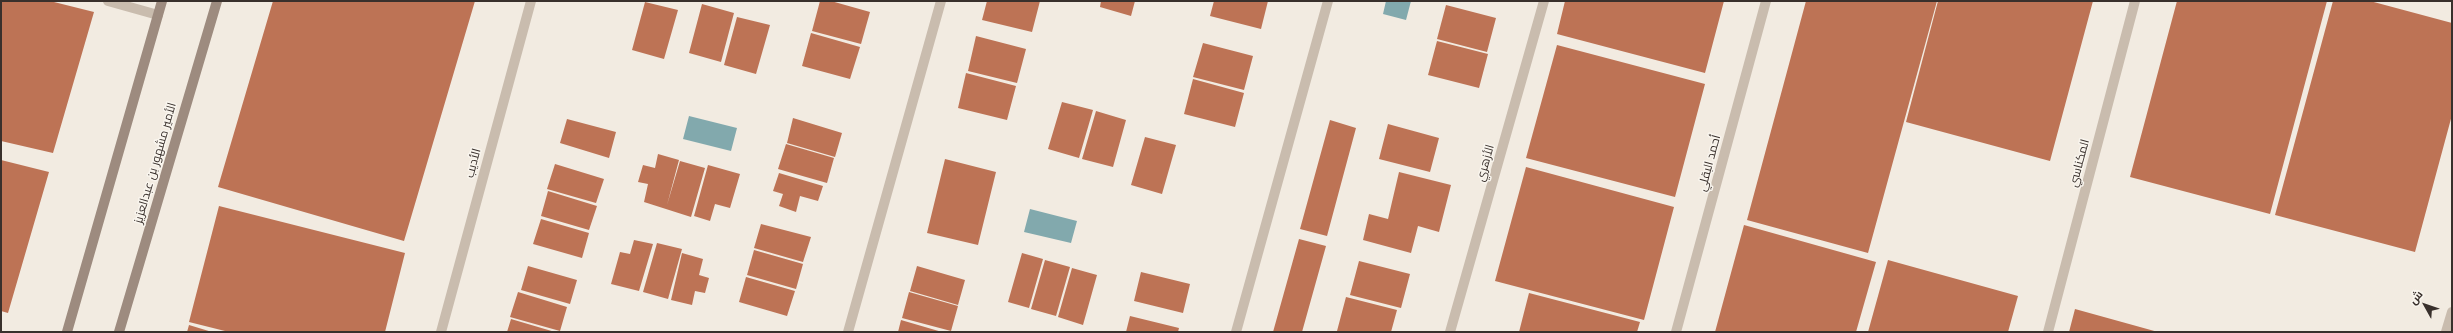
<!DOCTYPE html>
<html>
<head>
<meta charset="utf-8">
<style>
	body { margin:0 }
	#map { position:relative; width:2453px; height:333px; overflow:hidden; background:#f2ebe1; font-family:Lato,Cairo,sans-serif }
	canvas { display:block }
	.frame { position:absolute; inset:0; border:2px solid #39302c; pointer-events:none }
	.north { position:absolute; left:2405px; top:285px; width:40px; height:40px; -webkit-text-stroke:3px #f9f5ee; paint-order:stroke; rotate:310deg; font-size:11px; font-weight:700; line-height:16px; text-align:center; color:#39302c }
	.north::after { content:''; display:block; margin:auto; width:14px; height:18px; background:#39302c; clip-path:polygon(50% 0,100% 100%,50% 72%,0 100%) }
</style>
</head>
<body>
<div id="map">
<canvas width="2453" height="333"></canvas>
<div class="frame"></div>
<div class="north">ش</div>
</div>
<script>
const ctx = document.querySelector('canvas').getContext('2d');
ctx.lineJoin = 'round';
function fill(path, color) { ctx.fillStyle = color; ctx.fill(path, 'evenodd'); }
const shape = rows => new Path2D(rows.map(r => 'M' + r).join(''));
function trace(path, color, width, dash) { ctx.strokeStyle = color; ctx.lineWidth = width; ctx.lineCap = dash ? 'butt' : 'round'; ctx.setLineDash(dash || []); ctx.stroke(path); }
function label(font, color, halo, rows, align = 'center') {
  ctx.font = font + ' Lato,Cairo,sans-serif'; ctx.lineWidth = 3; ctx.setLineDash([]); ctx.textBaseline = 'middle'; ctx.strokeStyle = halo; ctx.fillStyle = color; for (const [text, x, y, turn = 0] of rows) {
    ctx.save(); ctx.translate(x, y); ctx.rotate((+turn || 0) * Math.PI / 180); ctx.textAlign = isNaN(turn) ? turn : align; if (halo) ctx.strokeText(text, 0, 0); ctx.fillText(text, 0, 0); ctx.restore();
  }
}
fill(shape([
	[1386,1,1411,1,1406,20,1383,14],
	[689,116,737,128,731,151,683,139],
	[1030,209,1077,221,1071,243,1024,232]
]), '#82a9ad');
fill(shape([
	[1,1,50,1,94,12,53,153,1,141],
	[273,1,475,1,404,241,218,187],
	[820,1,831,1,870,12,861,44,812,31],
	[987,1,1040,1,1032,32,982,20],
	[1101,1,1135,1,1131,16,1100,7],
	[1214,1,1268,1,1261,29,1210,16],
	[1565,1,1724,1,1705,73,1557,34],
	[1806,1,1937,1,1868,253,1747,220],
	[1938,1,2093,1,2050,161,1906,122],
	[2177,1,2327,1,2270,214,2130,177],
	[2333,1,2370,1,2452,23,2452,115,2415,252,2275,215],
	[645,2,678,10,664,59,632,50],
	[702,4,734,13,721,62,689,53],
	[1446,5,1496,18,1487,52,1437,39],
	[737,17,770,25,756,74,724,65],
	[811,33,860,47,850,79,802,66],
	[976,36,1026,49,1017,83,968,71],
	[1437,41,1488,54,1479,88,1428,75],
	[1203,43,1253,56,1244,90,1193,77],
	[1557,45,1705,84,1675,197,1526,158],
	[966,73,1016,86,1007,120,958,108],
	[1193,79,1244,93,1235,127,1184,114],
	[1062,102,1093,110,1079,158,1048,149],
	[1096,111,1126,120,1113,167,1082,159],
	[793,118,842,133,835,157,787,143],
	[567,119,616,132,609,158,560,143],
	[1330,120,1356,128,1327,236,1300,229],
	[1388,124,1439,138,1430,172,1379,159],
	[1145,137,1176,145,1162,194,1131,185],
	[786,144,834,158,827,183,778,169],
	[658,154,679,160,667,205,680,161,705,168,691,217,644,202,648,184,638,182,643,165,655,168],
	[945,159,996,172,978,245,927,233],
	[1,160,49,172,8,313,1,311],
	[555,164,604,179,596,203,547,189],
	[708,165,740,174,730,208,715,204,710,221,694,216],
	[1526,167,1674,207,1644,320,1495,281],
	[1399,172,1451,185,1439,232,1418,226,1411,253,1363,240,1369,214,1388,219],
	[779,173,823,186,818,201,800,196,796,212,779,206,783,194,773,191],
	[548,191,597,206,589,230,541,216],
	[219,206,405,253,385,332,229,332,189,322],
	[541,219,589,233,582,258,533,244],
	[761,224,811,237,803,262,754,248],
	[1744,225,1876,262,1856,332,1715,332],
	[1299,239,1326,246,1302,332,1273,332],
	[634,240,653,244,639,291,611,284,620,252,630,254],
	[657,243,682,249,668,299,643,292],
	[754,250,803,264,796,289,747,275],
	[682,253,703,259,699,275,709,278,705,293,695,291,692,305,671,300],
	[1022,253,1043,259,1029,308,1008,302],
	[1045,260,1070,267,1056,316,1031,309],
	[1888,260,2018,296,2008,332,1868,332],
	[1359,261,1410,274,1401,308,1350,295],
	[528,266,577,280,570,304,521,290],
	[917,266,965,280,958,305,910,291],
	[1072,268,1097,275,1083,325,1058,317],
	[1141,272,1190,284,1183,313,1134,301],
	[746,277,795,291,787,316,739,302],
	[518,292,567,307,560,331,510,317],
	[909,292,958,306,951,331,902,318],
	[1529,293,1640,322,1637,332,1519,332],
	[1346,297,1397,310,1391,332,1337,331],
	[2075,309,2158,332,2069,332],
	[1130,316,1179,328,1178,332,1126,332],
	[511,319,555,332,507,332],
	[901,320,942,332,898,332],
	[189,325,212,332,187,332]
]), '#bd7355');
trace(shape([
	[108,1,158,15]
]), '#c9bcae', 10);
trace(shape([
	[441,332,531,1],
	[848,332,941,1],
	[1236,332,1328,1],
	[1450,332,1544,1],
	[1676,332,1766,1],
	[2048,332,2135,1],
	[2446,332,2452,312]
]), '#c9bcae', 10);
trace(shape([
	[67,332,162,1],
	[119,332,217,1]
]), '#9d8b7f', 10);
label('12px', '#39302c', '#f9f5ee', [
	["الأمير مشهور بن عبدالعزيز",155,163,-74],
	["الأديب",473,163,-75],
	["الأزهري",1485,163,-74],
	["أحمد البقلي",1709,163,-75],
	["المكناسي",2079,163,-75]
]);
</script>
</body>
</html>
